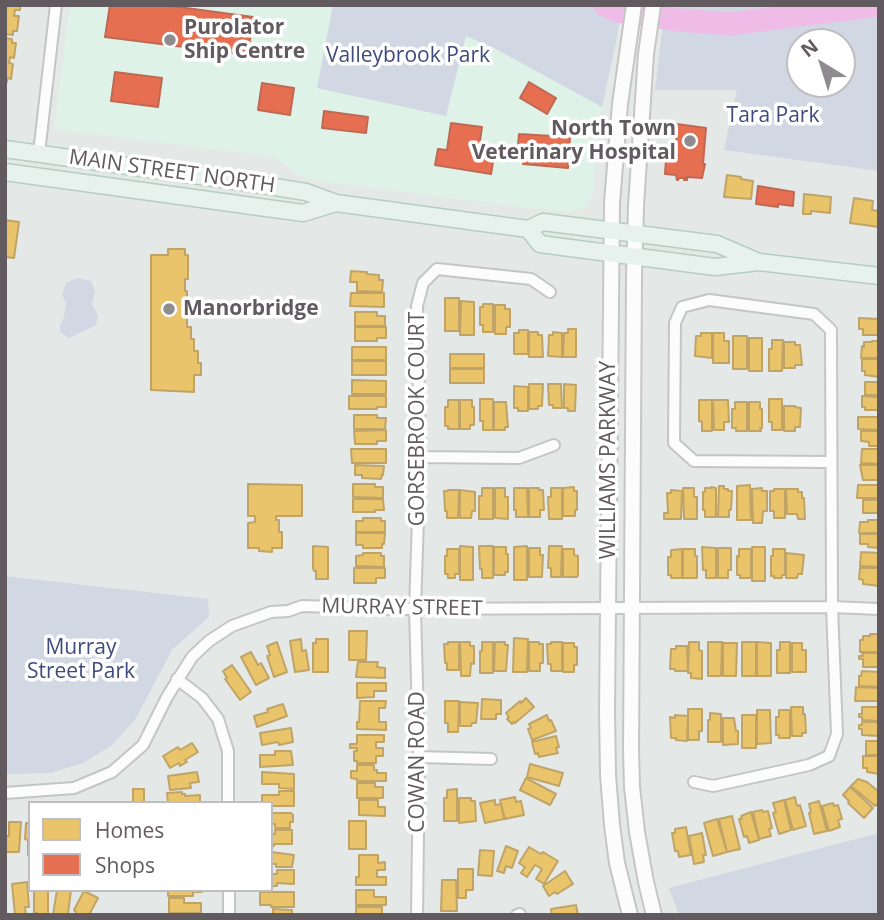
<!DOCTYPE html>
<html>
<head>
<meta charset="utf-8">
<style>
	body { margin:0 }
	#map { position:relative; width:884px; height:920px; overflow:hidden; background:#e4e9e7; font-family:"Open Sans",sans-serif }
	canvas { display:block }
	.frame { position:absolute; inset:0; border:7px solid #615a5f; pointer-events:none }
	.legend { position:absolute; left:28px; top:801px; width:245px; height:91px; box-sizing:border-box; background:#fff; border:2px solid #c0bdbf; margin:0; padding:9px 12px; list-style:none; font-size:21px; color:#615a5f }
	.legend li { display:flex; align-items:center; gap:14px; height:35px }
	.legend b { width:35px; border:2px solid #c0bdbf }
	.north { position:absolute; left:786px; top:28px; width:70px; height:70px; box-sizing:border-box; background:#fff; border:2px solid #c0bdbf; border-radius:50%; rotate:322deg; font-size:19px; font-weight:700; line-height:28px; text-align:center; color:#615a5f }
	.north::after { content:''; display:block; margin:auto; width:24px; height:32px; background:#8f8c8f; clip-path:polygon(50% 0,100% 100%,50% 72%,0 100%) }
</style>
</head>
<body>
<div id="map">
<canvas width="884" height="920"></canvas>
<div class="frame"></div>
<ul class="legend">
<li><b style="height:19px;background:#e9c46a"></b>Homes</li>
<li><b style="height:19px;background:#e76f51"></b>Shops</li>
</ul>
<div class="north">N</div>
</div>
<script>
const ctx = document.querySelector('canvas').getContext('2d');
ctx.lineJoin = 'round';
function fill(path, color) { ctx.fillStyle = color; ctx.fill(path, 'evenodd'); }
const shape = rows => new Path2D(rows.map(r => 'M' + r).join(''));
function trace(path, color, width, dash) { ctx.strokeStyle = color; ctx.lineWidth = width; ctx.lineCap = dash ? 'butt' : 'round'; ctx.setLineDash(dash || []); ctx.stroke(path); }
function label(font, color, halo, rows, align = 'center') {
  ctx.font = font + ' "Open Sans",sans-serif'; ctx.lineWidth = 7; ctx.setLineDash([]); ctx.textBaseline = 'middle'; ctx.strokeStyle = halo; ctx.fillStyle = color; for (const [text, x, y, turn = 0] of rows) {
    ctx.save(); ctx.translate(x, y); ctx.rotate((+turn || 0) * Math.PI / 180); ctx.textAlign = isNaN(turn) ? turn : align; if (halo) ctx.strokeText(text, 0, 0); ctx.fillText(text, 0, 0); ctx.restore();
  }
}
fill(shape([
	[70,5,333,5,318,88,466,36,492,47,602,107,598,130,593,193,585,207,570,213,312,180,299,175,273,156,54,129]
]), '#def2e8');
fill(shape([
	[333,5,622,5,616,42,602,107,492,47,466,36,446,116,317,88],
	[665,5,879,5,879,171,724,150,737,90,655,90],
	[842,42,842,84,800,84,800,42],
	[77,278,91,281,95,292,92,304,98,316,96,325,69,338,60,332,60,325,64,317,66,303,62,295,66,283],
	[5,576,208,599,209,617,172,650,135,720,112,745,83,763,51,773,5,774],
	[879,833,879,915,679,915,669,888]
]), '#d1d7e3');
const homes = shape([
	[5,5,20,5,20,10,15,10,14,16,19,16,17,31,13,31,13,35,5,34,5,5],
	[5,38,12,39,12,43,16,43,14,58,10,57,9,63,13,64,11,79,7,78,7,82,5,81,5,38],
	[727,175,741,177,741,179,753,181,751,199,724,197,727,175],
	[804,194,831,197,830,213,811,211,811,214,803,214,804,194],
	[854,198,873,201,872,210,879,211,879,227,850,223,854,198],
	[5,220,19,222,14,258,5,257,5,220],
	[168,249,185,249,185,255,188,255,188,279,185,279,185,291,187,291,187,327,191,327,191,339,194,339,194,351,198,351,198,363,201,363,201,375,194,375,194,392,151,390,151,255,168,255,168,249],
	[351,271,367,272,367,274,379,275,379,280,383,280,382,292,357,291,357,282,350,282,351,271],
	[351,293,384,293,384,307,350,306,351,293],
	[445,298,459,298,459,331,445,331,445,298],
	[461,301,474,302,474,335,460,335,461,301],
	[483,304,493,304,493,332,483,332,483,325,480,325,480,307,483,307,483,304],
	[495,305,505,305,505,309,510,309,510,327,506,327,506,334,495,334,495,305],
	[355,312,377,312,377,316,385,316,385,326,355,326,355,312],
	[859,318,879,319,879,335,863,335,863,329,859,329,859,318],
	[355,327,386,327,386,338,377,338,377,341,355,341,355,327],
	[568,329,576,329,576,357,563,357,564,333,568,333,568,329],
	[519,330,528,330,528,354,514,354,514,333,519,333,519,330],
	[529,332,538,332,538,335,542,335,543,357,529,357,529,332],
	[553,332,562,333,562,357,548,356,549,335,553,335,553,332],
	[701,333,712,333,712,358,695,356,696,336,701,336,701,333],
	[713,333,724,333,724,341,729,341,729,363,713,363,713,333],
	[733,336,747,336,747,369,733,369,733,336],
	[749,338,762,338,762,371,749,371,749,338],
	[772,340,783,340,782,371,769,371,769,349,772,349,772,340],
	[872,341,879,341,879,358,861,358,862,346,864,347,864,342,872,342,872,341],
	[784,342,795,342,795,345,800,345,802,365,795,365,795,368,784,368,784,342],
	[352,347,386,347,386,360,352,360,352,347],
	[450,354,484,354,484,368,450,368,450,354],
	[862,359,879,359,879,377,865,375,865,371,862,371,862,359],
	[352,361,386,361,386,375,352,375,352,361],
	[450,369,484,369,484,383,450,383,450,369],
	[352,380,386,381,386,394,352,394,352,380],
	[865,382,879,382,879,395,865,395,865,382],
	[529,384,543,384,542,406,538,406,538,409,529,409,529,384],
	[548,384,561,384,562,408,553,408,553,405,549,405,548,384],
	[564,384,576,385,575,411,568,411,568,408,564,408,564,384],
	[514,386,528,387,528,411,518,411,518,408,514,408,514,386],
	[349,396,386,396,386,407,377,407,377,409,349,409,349,396],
	[862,396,879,397,879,410,865,410,865,407,862,407,862,396],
	[480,399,493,399,493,430,483,430,483,421,480,421,480,399],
	[769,399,782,399,782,430,772,430,772,422,769,422,769,399],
	[448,400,459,400,459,429,448,429,448,426,445,426,445,407,448,407,448,400],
	[460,400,472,400,472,407,474,407,474,425,470,425,470,429,460,429,460,400],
	[699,400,712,400,712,431,702,431,702,422,699,421,699,400],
	[713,400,728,400,729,422,724,422,724,430,714,430,713,400],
	[494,402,506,402,508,427,505,427,505,430,494,430,494,402],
	[735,402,747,402,747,431,736,431,736,428,732,428,732,409,735,409,735,402],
	[749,402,760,402,760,409,762,409,762,428,760,428,761,431,749,431,749,402],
	[784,406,795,406,795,407,801,408,800,427,795,427,795,431,784,431,784,406],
	[354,415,377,415,377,418,386,418,385,429,354,429,354,415],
	[858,417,879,417,879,430,858,429,858,417],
	[386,430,386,441,377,441,377,444,355,444,354,431,386,430],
	[861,431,879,431,879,446,869,446,869,442,861,441,861,431],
	[351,449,386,449,386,463,352,463,351,449],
	[862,449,879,449,879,464,861,463,862,449],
	[355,465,384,466,383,475,382,475,381,479,362,478,362,475,355,475,355,465],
	[860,465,879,465,879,480,863,480,860,465],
	[248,484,302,485,302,516,276,516,276,520,279,520,279,532,282,532,282,548,272,548,272,552,259,551,259,548,248,548,248,523,255,522,255,516,248,516,248,484],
	[353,484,375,484,375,487,383,487,383,498,353,497,353,484],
	[750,485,751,520,737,520,737,486,750,485],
	[858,485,879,485,879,498,857,498,858,485],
	[719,486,724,486,724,489,728,489,728,491,732,491,731,510,729,510,729,517,718,517,719,486],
	[574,487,574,491,577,491,577,510,575,510,575,516,563,516,563,488,574,487],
	[711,487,716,488,716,517,705,517,705,510,703,510,703,492,705,492,705,488,711,488,711,487],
	[482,488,493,488,493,519,479,519,479,496,482,496,482,488],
	[495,488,505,488,505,497,508,497,508,519,495,518,495,488],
	[514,488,527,488,528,517,516,517,516,510,514,510,514,488],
	[529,488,539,488,539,490,543,490,544,510,540,510,540,517,529,517,529,488],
	[551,488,562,488,562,519,549,519,548,497,551,497,551,488],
	[683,488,694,488,694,497,697,497,697,519,684,519,683,488],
	[762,488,762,491,767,491,767,511,763,511,762,523,753,523,752,489,762,488],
	[774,489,785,489,785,518,774,518,774,511,770,511,770,491,774,491,774,489],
	[786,489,798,489,798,492,802,492,802,498,804,498,805,519,798,519,797,514,787,514,786,489],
	[448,490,459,490,458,518,447,518,447,511,445,511,444,491,448,491,448,490],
	[460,490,475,492,475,511,472,511,471,518,460,518,460,490],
	[671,490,682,491,681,519,664,519,664,513,668,513,667,493,671,493,671,490],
	[353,499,383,499,384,510,375,510,375,512,353,512,353,499],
	[863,500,879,500,879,513,863,513,863,500],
	[363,518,381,518,381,521,385,521,385,532,356,532,356,521,363,521,363,518],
	[868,520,879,520,879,533,859,533,860,522,868,522,868,520],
	[356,533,385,533,384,544,382,544,382,548,363,548,363,545,356,545,356,533],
	[860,534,879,534,879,548,868,547,868,544,860,544,860,534],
	[313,546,328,547,328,579,316,579,316,571,314,571,313,568,313,546],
	[460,546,473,547,473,580,460,580,460,546],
	[479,546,493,546,493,578,482,578,482,569,480,569,479,546],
	[527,546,527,580,514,580,514,547,527,546],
	[549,546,562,546,561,577,551,577,551,568,548,568,549,546],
	[494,547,506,547,506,554,508,554,508,572,505,572,505,575,494,575,494,547],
	[702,547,716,548,716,578,706,578,706,570,703,570,702,547],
	[752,547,765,547,765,581,752,581,752,547],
	[529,548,540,548,540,555,543,555,542,577,529,577,529,548],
	[718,548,731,548,731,570,728,570,728,578,718,578,718,548],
	[447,549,459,549,459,574,455,574,455,578,448,578,448,574,445,574,445,556,447,556,447,549],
	[563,549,574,549,574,555,578,556,578,575,577,577,563,577,563,549],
	[682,549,682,578,671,578,671,575,668,575,668,557,671,557,671,550,682,549],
	[683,549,695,549,695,556,697,556,697,578,683,578,683,549],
	[739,549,751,549,751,578,740,578,740,575,737,575,737,556,739,557,739,549],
	[773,549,785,549,785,575,782,575,782,578,774,578,774,576,771,576,771,556,773,556,773,549],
	[861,552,879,553,879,567,860,566,861,552],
	[363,553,381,553,381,556,384,556,384,567,356,566,356,556,363,555,363,553],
	[786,553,804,555,802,574,798,574,797,578,786,578,786,553],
	[354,568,385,568,385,578,376,578,376,583,354,583,354,568],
	[860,568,879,568,879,586,863,584,863,580,859,579,860,568],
	[349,631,367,631,366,660,349,660,349,631],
	[870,634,879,634,879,652,860,652,860,640,863,640,863,636,870,636,870,634],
	[514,638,528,639,527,672,513,672,514,638],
	[301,639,302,651,306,650,309,670,295,672,290,641,301,639],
	[316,639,328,639,328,672,313,672,313,643,316,643,316,639],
	[277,642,287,672,274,677,267,656,270,655,267,646,277,642],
	[448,642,459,642,459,670,447,670,447,663,445,663,444,644,448,644,448,642],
	[460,642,470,642,470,646,474,646,474,664,471,663,470,676,461,676,460,642],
	[482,642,493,642,493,673,480,673,480,651,482,651,482,642],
	[495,642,505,642,505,645,508,645,506,671,494,671,495,642],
	[529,642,539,642,539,644,543,644,543,663,540,663,540,671,529,671,529,642],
	[551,642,562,642,562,671,551,671,551,664,548,664,547,644,551,644,551,642],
	[689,642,699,642,699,650,702,651,702,679,691,678,691,673,688,673,689,642],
	[708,642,722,642,721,676,708,676,708,642],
	[742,642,756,642,756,676,742,676,742,642],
	[757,642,771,643,771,676,757,676,757,642],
	[780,642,790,642,790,673,777,673,777,650,780,650,780,642],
	[563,643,574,643,574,647,577,647,577,665,574,665,574,672,563,672,563,643],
	[723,643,737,643,736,676,723,676,723,643],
	[792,643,802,643,802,650,806,650,806,672,792,672,792,643],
	[676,646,687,646,688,671,675,671,675,669,670,669,671,649,676,649,676,646],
	[251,652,258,665,261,663,269,678,256,685,241,657,251,652],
	[862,653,879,653,879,667,863,667,863,659,859,659,859,656,863,656,862,653],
	[358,662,378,662,377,667,385,668,385,678,356,677,358,662],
	[232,665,251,692,240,700,225,679,227,678,223,671,232,665],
	[862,671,879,672,879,687,859,686,859,676,861,676,862,671],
	[357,683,386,683,386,691,374,691,374,697,357,698,357,683],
	[856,687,879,688,879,701,855,701,856,687],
	[526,698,534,707,515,723,514,722,512,724,507,719,509,717,506,713,520,701,521,703,526,698],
	[482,699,501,700,501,714,496,714,496,719,481,719,482,699],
	[360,701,386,701,385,708,379,708,379,722,386,722,386,730,357,729,357,722,359,722,360,701],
	[445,701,459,701,458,732,448,732,448,723,445,723,445,701],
	[460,702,478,703,476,723,472,723,471,726,460,726,460,702],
	[283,704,287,716,257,727,254,716,268,712,267,709,283,704],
	[791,707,803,707,803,714,805,714,806,733,802,733,802,736,792,736,791,707],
	[862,707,879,707,879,721,862,720,862,717,859,717,859,714,862,714,862,707],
	[688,709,702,709,702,731,699,731,699,740,688,740,688,709],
	[757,710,770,710,771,743,757,744,757,710],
	[779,710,790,710,790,738,779,738,779,735,776,735,776,717,779,717,779,710],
	[710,713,721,714,721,742,708,742,708,720,710,720,710,713],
	[547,715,549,721,551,720,556,731,532,740,528,729,531,728,529,724,547,715],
	[675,715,688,716,687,741,676,740,676,738,671,738,670,717,675,718,675,715],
	[742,715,756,715,756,748,742,748,742,715],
	[723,718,734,718,736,731,738,731,738,744,723,745,723,718],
	[862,722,879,722,879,736,862,735,862,729,859,729,859,725,862,725,862,722],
	[291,728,293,742,279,745,278,742,262,745,260,733,291,728],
	[357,735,384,735,384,742,376,742,376,748,383,748,383,756,376,756,376,763,357,763,357,761,354,761,354,751,357,751,357,748,350,748,350,744,357,744,357,735],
	[556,736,559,747,556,748,558,753,539,757,538,753,535,754,532,742,556,736],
	[866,741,879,741,879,755,866,755,866,741],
	[192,743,198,752,185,760,187,762,180,766,179,763,170,768,163,756,178,747,180,750,192,743],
	[275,751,291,751,293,765,260,767,260,755,275,755,275,751],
	[863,756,879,756,879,774,867,772,867,768,863,768,863,756],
	[530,764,563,773,559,786,527,777,530,764],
	[357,765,374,765,374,770,377,770,377,773,386,773,386,781,357,781,357,779,351,778,351,771,357,771,357,765],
	[197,772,199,782,190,783,191,788,170,790,168,776,197,772],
	[262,772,294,774,294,789,279,788,279,784,262,784,262,772],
	[526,778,556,794,550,805,520,790,526,778],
	[858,779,867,782,879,792,879,802,875,806,851,786,858,779],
	[357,783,375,783,375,787,383,787,383,798,357,798,357,783],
	[850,787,873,808,864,818,848,803,849,801,843,795,850,787],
	[133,789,144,789,144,803,133,803,133,789],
	[457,789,457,821,444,821,444,798,447,798,447,790,457,789],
	[279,791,294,791,294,806,271,806,271,803,262,803,262,795,279,795,279,791],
	[182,792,182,794,185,794,185,796,200,795,200,803,168,803,167,793,182,792],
	[515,797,516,802,521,801,524,815,505,819,500,800,515,797],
	[795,797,797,806,800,805,806,826,793,830,785,800,795,797],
	[459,798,471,798,471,801,475,801,476,821,459,823,459,798],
	[359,800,378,800,378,807,385,807,385,816,359,815,359,800],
	[495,800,495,805,501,804,504,819,485,823,480,803,495,800],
	[784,800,791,830,779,834,773,813,776,812,773,803,784,800],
	[819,801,827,831,814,834,809,813,811,812,809,804,819,801],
	[833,803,834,806,838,805,842,819,838,820,840,827,829,831,822,806,833,803],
	[762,810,763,812,768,811,772,828,769,829,771,836,759,839,753,812,762,810],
	[751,812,759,840,749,843,747,836,744,837,739,819,742,819,741,816,751,812],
	[271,813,291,813,293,815,293,822,290,822,290,828,275,828,275,824,271,824,271,813],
	[732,816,740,849,727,852,719,819,732,816],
	[717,819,727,852,713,856,704,823,717,819],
	[349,821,366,821,366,849,349,849,349,821],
	[9,822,21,822,19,852,6,852,6,836,9,836,9,822],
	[26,823,30,823,30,855,28,855,28,840,25,839,26,823],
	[686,827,691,855,679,857,678,851,675,851,672,833,675,833,675,829,686,827],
	[275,830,292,830,292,844,274,844,274,846,271,846,271,834,275,834,275,830],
	[702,833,706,855,703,855,704,862,694,864,689,836,702,833],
	[506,846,518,851,512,868,506,866,504,873,497,871,506,846],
	[529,847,541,854,543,852,558,861,544,884,536,879,542,869,535,865,527,877,521,873,525,867,519,863,529,847],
	[480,850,494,851,492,876,478,875,480,850],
	[271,852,294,855,292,867,276,867,276,864,271,864,271,852],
	[359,855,378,855,378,863,385,862,385,870,377,870,377,877,386,877,386,885,356,885,356,877,359,877,359,855],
	[458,869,473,869,473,890,466,890,466,898,458,898,458,869],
	[277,870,294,870,294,884,277,883,277,886,271,886,271,874,277,874,277,870],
	[565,871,573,884,557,894,555,892,549,896,543,886,565,871],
	[442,880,456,880,457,911,441,911,442,880],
	[27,882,29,907,25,907,26,915,15,915,12,884,27,882],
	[34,890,48,890,48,915,37,915,37,913,34,913,34,890],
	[57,890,71,890,68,914,53,915,57,890],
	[168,890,202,890,202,892,193,892,193,896,168,896,168,890],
	[356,890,374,890,374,897,386,897,386,905,356,905,356,890],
	[84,891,98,898,89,915,75,915,76,912,74,910,84,891],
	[260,892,294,892,294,907,271,907,271,905,260,905,260,892],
	[169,898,184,898,184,903,201,903,201,913,169,913,169,898],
	[576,905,578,915,552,915,551,909,576,905],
	[356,907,382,907,382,915,356,915,356,907],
	[273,909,292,910,292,915,261,915,273,914,273,909]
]);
fill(homes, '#e9c46a');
trace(homes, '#c0a467', 2);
const shops = shape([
	[110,5,164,5,253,17,248,55,105,37,110,5],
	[115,72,162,78,158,107,111,101,115,72],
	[529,82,556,98,547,114,520,98,529,82],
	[262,83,294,88,290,115,258,110,262,83],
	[324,111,368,117,366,133,322,128,324,111],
	[451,123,482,127,478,154,494,156,491,174,435,165,438,149,447,150,451,123],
	[677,124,706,128,703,164,705,164,702,178,687,177,687,180,684,180,685,178,679,178,678,180,677,180,676,175,665,174,666,160,677,161,678,155,675,155,677,124],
	[519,134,570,137,568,168,523,164,524,159,517,158,519,134],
	[758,186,794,192,793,206,778,204,778,207,756,204,758,186]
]);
fill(shops, '#e76f51');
trace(shops, '#bf6955', 2);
trace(shape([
	[605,5,618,11,679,20,730,24,878,5]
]), '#efbce7', 23);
const minor = shape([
	[39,153,56,5],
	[420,457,519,458,554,445],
	[177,679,202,698,218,719,228,751,228,803],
	[419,757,491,759],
	[694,782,713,786,809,765,829,756,837,734,832,607,831,330,814,314,709,300,682,307,675,323,674,443,694,461,830,462],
	[5,793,74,788,112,772,143,745,167,697,192,657,209,641,232,626,271,612,288,611,302,606,396,609,832,607,879,609],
	[229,890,229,915],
	[417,915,419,757,415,609,420,457,417,306,423,283,437,269,531,279,550,292],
	[517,915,520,914]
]);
const secondary = shape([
	[653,5,646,54,636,206,634,275,631,750,632,787,637,832,646,882,654,915],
	[630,915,617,863,612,825,608,775,607,711,612,203,620,104,634,5]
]);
const primary = shape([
	[5,149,250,183,306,192,336,203,528,229,543,222,717,244,759,262],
	[5,172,303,213,336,203],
	[528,229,540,244,715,267,759,262,879,276]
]);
trace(minor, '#c4c5c5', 14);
trace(secondary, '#c6c6c6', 18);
trace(primary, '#b5cec0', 19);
trace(minor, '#fbfcfb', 10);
trace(secondary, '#fbfcfb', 14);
trace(primary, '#e7f1ed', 16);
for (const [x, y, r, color] of [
	[170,40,7,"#8f8c8f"],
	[690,141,7,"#8f8c8f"],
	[169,309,7,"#8f8c8f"]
]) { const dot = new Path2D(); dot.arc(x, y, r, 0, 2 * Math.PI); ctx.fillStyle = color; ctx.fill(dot); trace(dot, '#fff', 2.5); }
label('bold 21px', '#615a5f', '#fff', [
	["Purolator",184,28],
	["Ship Centre",184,52],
	["North Town",676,129,"right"],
	["Veterinary Hospital",676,153,"right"],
	["Manorbridge",183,309]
], 'left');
label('21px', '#3e4b7c', '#fff', [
	["Valleybrook Park",408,56],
	["Tara Park",773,116],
	["Murray",81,648],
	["Street Park",81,672]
]);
label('21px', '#615a5f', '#fff', [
	["MAIN STREET NORTH",172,172,8],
	["GORSEBROOK COURT",418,419,-90],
	["WILLIAMS PARKWAY",609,460,-90],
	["MURRAY STREET",402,608,1],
	["COWAN ROAD",418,762,-90]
]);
</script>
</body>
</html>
